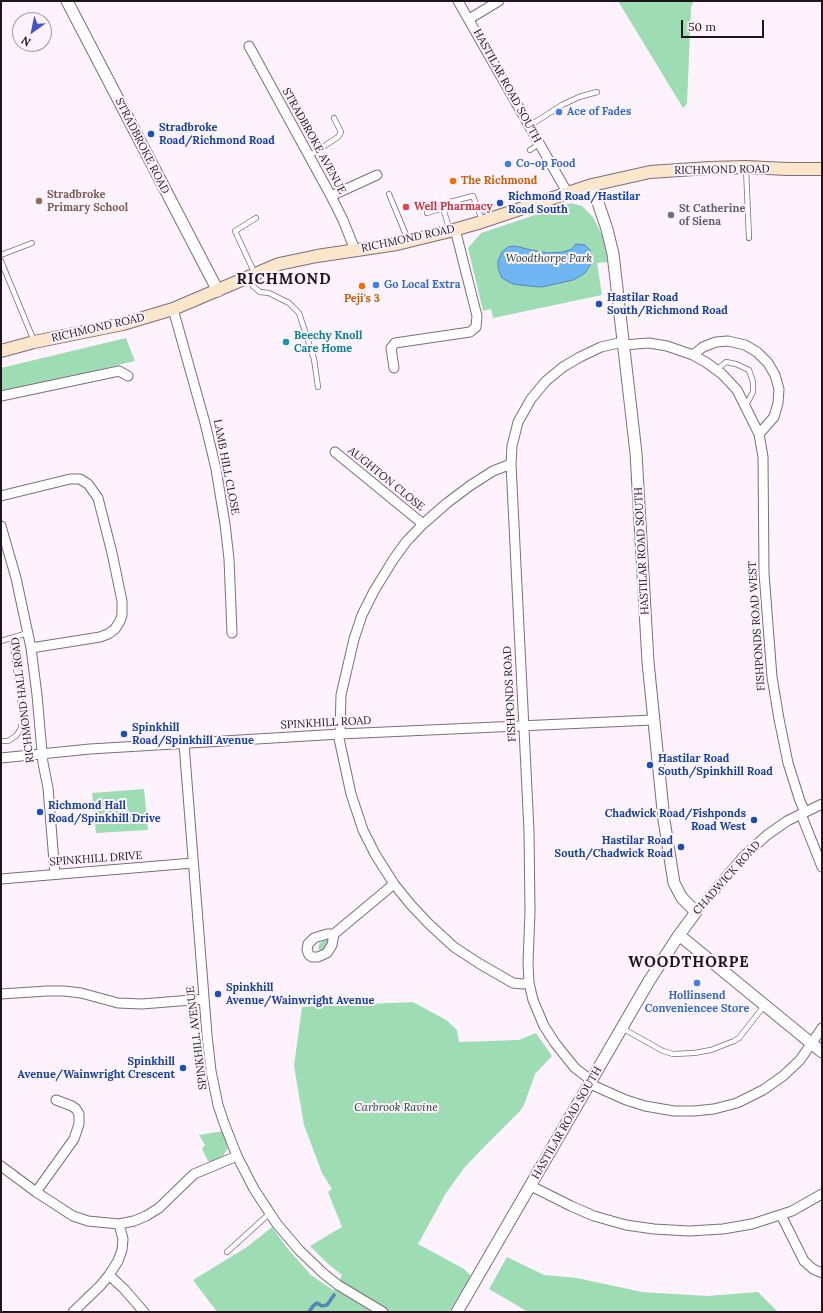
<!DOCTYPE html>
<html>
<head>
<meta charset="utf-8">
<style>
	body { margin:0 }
	#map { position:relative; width:823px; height:1313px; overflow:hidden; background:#fef2fd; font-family:Lora,serif }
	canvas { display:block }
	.frame { position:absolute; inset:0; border:2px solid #1b161b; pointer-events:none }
	.north { position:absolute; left:12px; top:12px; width:40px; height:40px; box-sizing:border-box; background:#fef2fd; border:1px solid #a39aa3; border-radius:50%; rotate:213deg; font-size:11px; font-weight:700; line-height:16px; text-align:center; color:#1b161b }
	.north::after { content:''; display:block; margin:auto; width:14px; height:18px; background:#4454c8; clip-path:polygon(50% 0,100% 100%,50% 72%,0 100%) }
	.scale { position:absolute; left:681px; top:20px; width:83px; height:18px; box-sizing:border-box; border:2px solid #1b161b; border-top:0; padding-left:5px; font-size:12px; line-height:14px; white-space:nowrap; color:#1b161b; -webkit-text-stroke:3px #fef2fd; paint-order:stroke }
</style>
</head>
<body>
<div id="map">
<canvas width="823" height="1313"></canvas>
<div class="frame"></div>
<div class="north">N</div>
<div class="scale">50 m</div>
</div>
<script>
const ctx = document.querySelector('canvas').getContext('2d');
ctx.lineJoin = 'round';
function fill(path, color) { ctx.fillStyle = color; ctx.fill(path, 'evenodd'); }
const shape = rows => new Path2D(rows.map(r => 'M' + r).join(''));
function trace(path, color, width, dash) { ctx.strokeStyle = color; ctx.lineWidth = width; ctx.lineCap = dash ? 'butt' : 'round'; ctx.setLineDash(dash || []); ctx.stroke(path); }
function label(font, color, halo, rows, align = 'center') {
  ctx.font = font + ' Lora,serif'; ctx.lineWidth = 4; ctx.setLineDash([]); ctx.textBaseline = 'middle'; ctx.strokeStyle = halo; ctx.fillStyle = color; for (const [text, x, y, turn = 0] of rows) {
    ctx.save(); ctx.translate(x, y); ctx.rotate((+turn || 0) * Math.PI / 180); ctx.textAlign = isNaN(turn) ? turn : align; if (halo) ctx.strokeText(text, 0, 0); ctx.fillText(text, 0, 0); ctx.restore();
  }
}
fill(shape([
	[618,1,694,1,691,7,687,104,683,108],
	[571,203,582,206,593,217,603,237,608,262,597,263,602,295,493,318,491,309,483,311,468,248,481,233],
	[126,338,135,361,1,393,1,368],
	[144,789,148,830,96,833,92,793],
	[327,939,331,941,331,946,321,951,318,948,320,943],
	[413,1002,446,1020,457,1030,459,1042,519,1040,536,1033,552,1056,535,1074,524,1105,520,1111,485,1146,464,1168,446,1193,418,1244,464,1269,471,1276,449,1312,217,1312,193,1280,247,1247,272,1227,287,1248,311,1275,334,1291,342,1275,327,1263,310,1246,342,1227,328,1192,332,1189,322,1173,304,1125,294,1066,302,1007],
	[223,1131,228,1148,223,1156,213,1161,208,1161,202,1149,205,1145,199,1135],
	[507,1257,544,1275,577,1278,642,1292,707,1296,758,1292,778,1312,528,1312,489,1289]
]), '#9edcb3');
const water = shape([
	[576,244,585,245,590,250,592,262,585,273,573,280,542,287,529,286,513,284,502,278,498,268,498,261,502,252,508,247,515,246,531,250,549,253,563,252,572,249,576,244]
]);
fill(water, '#70b6f2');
trace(water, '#5686b2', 1);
trace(shape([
	[309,1312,313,1306,317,1303,322,1306,327,1305,334,1295]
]), '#5686b2', 3.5);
const service = shape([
	[529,126,562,105,579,97,597,92],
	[530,150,539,144],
	[309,156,338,137,341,132,334,118],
	[746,168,749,238],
	[389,194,406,235,407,241],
	[443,208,450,202,473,196,482,220],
	[427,213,443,208,450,231],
	[1,255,32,243],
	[1,261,34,341],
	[255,274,235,231,256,218],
	[247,279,254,287,260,292,269,293,289,303,299,313,314,359,318,387],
	[716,370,726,362,736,364,749,370,753,382,753,392,746,405],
	[1,641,28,633],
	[1,741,8,741,16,736,20,730,23,720,12,638],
	[622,1028,663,1051,673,1054,694,1053,711,1050,734,1041,739,1038,764,1006],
	[227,1252,270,1213]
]);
const minor = shape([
	[458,1,567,192],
	[469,19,499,1],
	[249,46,331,196,343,220,355,250],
	[331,196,377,175],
	[173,309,205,423,216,469,225,524,229,559,232,633],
	[623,345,649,343,667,346,693,355,707,363,722,374,737,390,759,434,763,457,764,573,772,677,779,719,788,763,800,801,805,812],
	[693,355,703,347,716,342,728,341,745,345,757,352,768,363,775,375,779,389,778,403,774,417,759,434],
	[394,368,391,348,395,343,470,332,476,327,477,316,455,229],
	[1,396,119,371,128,376],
	[335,452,423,524],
	[1,496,70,479,80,479,88,484,98,498,112,553,122,601,122,615,120,621,115,629,108,634,100,637,31,648],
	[1,526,16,578,31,648,37,695,43,763,48,788,55,874],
	[338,734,351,794,363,830,375,854,394,884,411,905,429,924,454,947,480,964,513,983,523,984,529,983],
	[340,734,341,695,354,639,362,615,374,591,393,560,406,542,423,524,447,503,471,485,493,471,511,464],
	[184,744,207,1035,211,1071,218,1105,224,1123,237,1156,254,1189,277,1224,299,1250,323,1273,338,1285,383,1312],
	[1,758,90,749,340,734,653,720],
	[801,814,822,867],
	[1,879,193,863],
	[696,912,744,856,767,835,787,821,822,804],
	[334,934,327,934,314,938,308,944,307,950,309,955,312,957,318,957,327,953,332,945,334,934,394,884],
	[1,994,47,991,64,991,81,993,118,1003,142,1004,204,999],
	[592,1081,575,1068,555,1043,544,1026,533,1000,529,983,528,963,530,912,529,831,511,464,512,446,518,422,531,399,546,381,563,367,580,357,601,347,623,342],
	[590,1084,626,1100,645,1106,674,1111,694,1111,714,1109,737,1103,763,1090,783,1076,800,1060,822,1028],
	[1,1166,36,1192,73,1216,88,1221,119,1224,134,1221,146,1216,159,1208,194,1174,237,1156],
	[531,1186,571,1206,594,1216,626,1225,654,1229,689,1231,723,1229,752,1224,792,1211,822,1194],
	[36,1192,74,1139,79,1124,79,1114,76,1109,72,1106,56,1100],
	[781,1215,804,1261,813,1269,822,1273],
	[109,1275,124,1289,144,1312],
	[73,1312,100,1286,109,1275,118,1261,122,1250,123,1239,119,1224]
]);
const tertiary = shape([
	[67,1,218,291],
	[679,935,822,1052],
	[457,1312,649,981,679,935,696,912,682,898,674,883,664,820,648,662,636,453,613,254,607,229,592,185]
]);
const secondary = shape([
	[1,351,34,342,123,324,173,309,279,264,317,256,397,244,450,231,478,223,592,185,650,172,709,168,746,167,788,169,822,169]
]);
trace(service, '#7c6e7a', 6);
trace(minor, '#7c6e7a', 11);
trace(tertiary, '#7c6e7a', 13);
trace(secondary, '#7c6e7a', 14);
trace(service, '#fff', 4.5);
trace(minor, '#fff', 9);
trace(tertiary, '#fff', 11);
trace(secondary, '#fae6ca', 12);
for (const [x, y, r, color] of [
	[559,112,4,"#3f7fe0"],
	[151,134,4,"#1a4fb4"],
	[508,164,4,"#3f7fe0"],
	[453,181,4,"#e8710a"],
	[39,201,4,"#8d6e63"],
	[500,203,4,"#1a4fb4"],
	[406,207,4,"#e0444e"],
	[671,215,4,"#6b7280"],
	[376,285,4,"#3f7fe0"],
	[362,286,4,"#e8710a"],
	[599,304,4,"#1a4fb4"],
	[286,342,4,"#0f9aa8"],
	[124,734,4,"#1a4fb4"],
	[650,765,4,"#1a4fb4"],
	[40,812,4,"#1a4fb4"],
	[754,820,4,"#1a4fb4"],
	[681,847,4,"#1a4fb4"],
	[697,983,4,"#3f7fe0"],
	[218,994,4,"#1a4fb4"],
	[183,1068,4,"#1a4fb4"]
]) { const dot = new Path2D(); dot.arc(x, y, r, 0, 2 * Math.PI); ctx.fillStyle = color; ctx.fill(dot); trace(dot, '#fef2fd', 1.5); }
label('11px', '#1b161b', '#fef2fd', [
	["HASTILAR ROAD SOUTH",507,86,61],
	["STRADBROKE AVENUE",314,141,61],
	["STRADBROKE ROAD",142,146,63],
	["RICHMOND ROAD",722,170,-1],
	["RICHMOND ROAD",408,239,-12],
	["RICHMOND ROAD",98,328,-13],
	["LAMB HILL CLOSE",226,467,79],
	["AUGHTON CLOSE",386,479,39],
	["HASTILAR ROAD SOUTH",642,551,-93],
	["FISHPONDS ROAD WEST",757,626,-94],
	["FISHPONDS ROAD",510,694,-93],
	["RICHMOND HALL ROAD",23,700,-97],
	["SPINKHILL ROAD",326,723,-3],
	["SPINKHILL DRIVE",96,859,-4],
	["CHADWICK ROAD",727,878,-48],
	["SPINKHILL AVENUE",197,1038,-97],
	["HASTILAR ROAD SOUTH",567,1123,-60]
]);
label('bold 11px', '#366cbe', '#fef2fd', [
	["Ace of Fades",567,112],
	["Co-op Food",516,164],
	["Go Local Extra",384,285],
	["Hollinsend",697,996,"center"],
	["Conveniencee Store",697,1009,"center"]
], 'left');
label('bold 11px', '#164399', '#fef2fd', [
	["Stradbroke",159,128],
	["Road/Richmond Road",159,141],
	["Richmond Road/Hastilar",508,197],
	["Road South",508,210],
	["Hastilar Road",607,298],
	["South/Richmond Road",607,311],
	["Spinkhill",132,728],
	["Road/Spinkhill Avenue",132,741],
	["Hastilar Road",658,759],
	["South/Spinkhill Road",658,772],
	["Richmond Hall",48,806],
	["Road/Spinkhill Drive",48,819],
	["Chadwick Road/Fishponds",746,814,"right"],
	["Road West",746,827,"right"],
	["Hastilar Road",673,841,"right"],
	["South/Chadwick Road",673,854,"right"],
	["Spinkhill",226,988],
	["Avenue/Wainwright Avenue",226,1001],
	["Spinkhill",175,1062,"right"],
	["Avenue/Wainwright Crescent",175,1075,"right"]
], 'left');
label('bold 11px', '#c56008', '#fef2fd', [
	["The Richmond",461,181],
	["Peji's 3",362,299,"center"]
], 'left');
label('bold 11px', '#785e54', '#fef2fd', [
	["Stradbroke",47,195],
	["Primary School",47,208]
], 'left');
label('bold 11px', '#be3a42', '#fef2fd', [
	["Well Pharmacy",414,207]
], 'left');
label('bold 11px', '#5b616d', '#fef2fd', [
	["St Catherine",679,209],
	["of Siena",679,222]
], 'left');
label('italic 11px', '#183d27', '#fef2fd', [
	["Woodthorpe Park",549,259],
	["Carbrook Ravine",396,1108]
]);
label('bold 11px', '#0d838f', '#fef2fd', [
	["Beechy Knoll",294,336],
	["Care Home",294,349]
], 'left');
ctx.letterSpacing = '1px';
label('bold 15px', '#1b161b', '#fef2fd', [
	["RICHMOND",284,280],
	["WOODTHORPE",689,963]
]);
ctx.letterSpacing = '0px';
</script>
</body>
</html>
